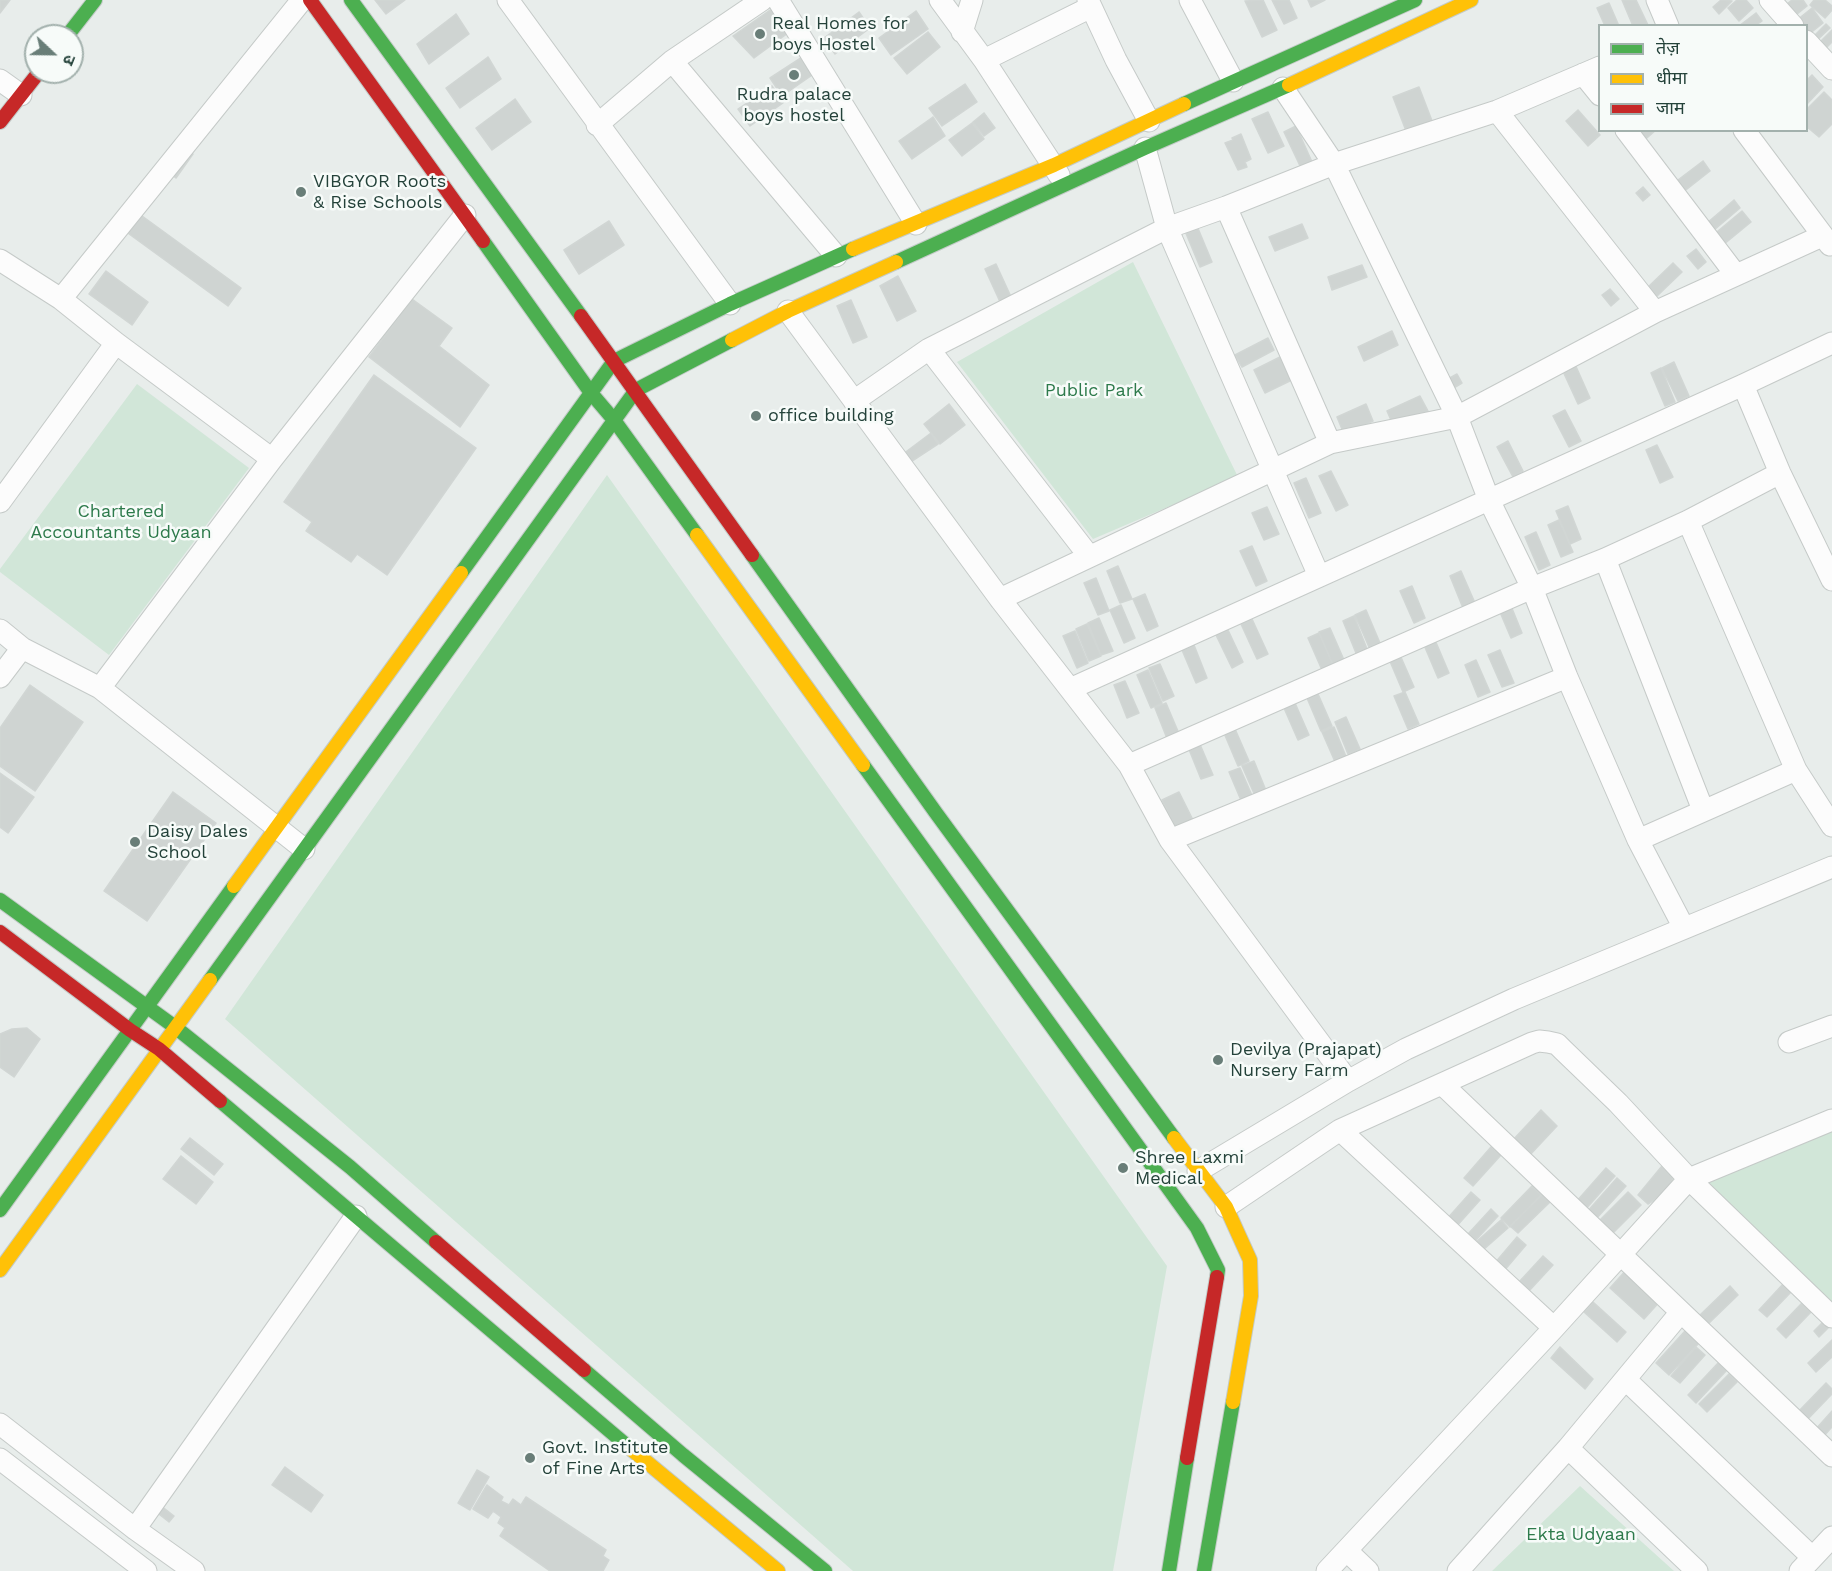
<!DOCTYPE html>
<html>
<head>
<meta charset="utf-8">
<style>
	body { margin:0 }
	#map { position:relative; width:1832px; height:1571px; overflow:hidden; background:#e8edeb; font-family:"Work Sans","Noto Sans Devanagari",sans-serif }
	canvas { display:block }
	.legend { position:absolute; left:1598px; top:24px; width:210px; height:108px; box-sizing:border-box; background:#f7fbf9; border:2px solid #a3b1ad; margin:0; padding:8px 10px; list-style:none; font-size:18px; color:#24423a }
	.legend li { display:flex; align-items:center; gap:12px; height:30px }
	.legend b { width:30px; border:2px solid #a3b1ad }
	.north { position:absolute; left:24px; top:24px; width:60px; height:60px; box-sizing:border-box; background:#f7fbf9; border:2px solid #a3b1ad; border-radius:50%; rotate:112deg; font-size:16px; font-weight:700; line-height:24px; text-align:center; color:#24423a }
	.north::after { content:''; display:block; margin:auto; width:21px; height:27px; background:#697e78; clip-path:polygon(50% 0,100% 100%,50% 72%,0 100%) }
</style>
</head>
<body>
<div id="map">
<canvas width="1832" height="1571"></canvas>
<ul class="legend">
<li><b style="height:8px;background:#4caf50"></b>तेज़</li>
<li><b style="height:8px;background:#ffc107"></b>धीमा</li>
<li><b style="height:8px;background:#c62828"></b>जाम</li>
</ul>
<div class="north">उ</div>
</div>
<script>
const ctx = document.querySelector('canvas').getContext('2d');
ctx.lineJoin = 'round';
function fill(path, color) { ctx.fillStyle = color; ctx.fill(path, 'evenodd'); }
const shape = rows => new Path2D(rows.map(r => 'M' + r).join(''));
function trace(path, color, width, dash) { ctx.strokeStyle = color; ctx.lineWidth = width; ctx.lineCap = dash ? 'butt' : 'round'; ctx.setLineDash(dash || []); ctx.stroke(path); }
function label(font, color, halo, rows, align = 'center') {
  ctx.font = font + ' "Work Sans",sans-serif'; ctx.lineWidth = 5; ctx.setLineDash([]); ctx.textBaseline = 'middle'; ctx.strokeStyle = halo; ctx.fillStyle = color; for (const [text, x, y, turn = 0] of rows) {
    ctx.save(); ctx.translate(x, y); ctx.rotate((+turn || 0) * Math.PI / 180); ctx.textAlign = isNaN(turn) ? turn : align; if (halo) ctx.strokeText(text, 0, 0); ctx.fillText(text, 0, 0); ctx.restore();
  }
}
fill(shape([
	[1133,262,1238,477,1093,539,957,362],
	[137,384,249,468,109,655,0,572,0,569],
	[607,475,1167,1266,1113,1571,853,1571,225,1019],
	[1832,1128,1832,1305,1698,1183],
	[1580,1486,1674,1571,1492,1571]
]), '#d1e6d8');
const building = shape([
	[0,0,10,0,0,13,0,0],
	[375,0,405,0,386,14,375,0],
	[1263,0,1277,30,1262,37,1245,1,1263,0],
	[1272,0,1289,0,1297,18,1284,24,1272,0],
	[1308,0,1325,0,1311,7,1308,0],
	[1622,0,1636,0,1648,25,1633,26,1622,0],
	[1721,0,1732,1,1719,14,1713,7,1721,0],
	[1737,0,1746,0,1753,8,1739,21,1728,8,1737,0],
	[1792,0,1803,0,1807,6,1791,19,1782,8,1792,0],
	[1814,0,1825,0,1832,6,1832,10,1825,18,1810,5,1814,0],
	[1609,3,1619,26,1605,26,1597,8,1609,3],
	[773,8,788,33,754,58,733,36,773,8],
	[1812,8,1823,23,1808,35,1806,26,1801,26,1797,20,1812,8],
	[916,11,928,29,891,55,879,38,916,11],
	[859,12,870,28,835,54,824,38,859,12],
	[1756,13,1762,21,1755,26,1739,26,1756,13],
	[456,14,469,34,429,64,417,44,456,14],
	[1826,24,1830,28,1814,43,1811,39,1826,24],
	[1832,30,1832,42,1821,53,1815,47,1832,30],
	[928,32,940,47,907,74,894,58,928,32],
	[807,54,818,71,782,96,770,78,807,54],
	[488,57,501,79,460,108,446,88,488,57],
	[1812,75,1823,87,1806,105,1806,81,1812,75],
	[965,84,977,102,942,126,929,108,965,84],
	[772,86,783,103,750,126,738,109,772,86],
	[1419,87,1434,126,1408,136,1393,97,1419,87],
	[1824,92,1832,100,1832,124,1819,137,1806,126,1806,110,1824,92],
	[515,99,531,122,492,150,476,128,515,99],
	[1578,110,1600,135,1588,146,1566,121,1578,110],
	[1268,112,1284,146,1268,153,1252,119,1268,112],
	[984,113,995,128,984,136,973,122,984,113],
	[933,117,945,136,912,159,899,141,933,117],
	[972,123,984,139,962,156,949,140,972,123],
	[1296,126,1312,162,1301,168,1284,132,1296,126],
	[1637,130,1656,130,1640,144,1637,130],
	[1241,134,1251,159,1245,162,1247,167,1238,170,1225,143,1233,140,1232,138,1241,134],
	[184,147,193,154,176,178,166,171,184,147],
	[1703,161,1710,171,1682,193,1674,183,1703,161],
	[1643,187,1650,195,1643,201,1636,193,1643,187],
	[1734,200,1740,208,1714,230,1707,223,1734,200],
	[1742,211,1751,222,1723,245,1712,236,1742,211],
	[138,213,241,288,228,306,125,231,138,213],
	[609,221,624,245,579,274,564,250,609,221],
	[1302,224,1308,238,1275,251,1269,237,1302,224],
	[1197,226,1212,262,1200,267,1185,231,1197,226],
	[1696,249,1706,262,1698,269,1687,256,1696,249],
	[1673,263,1682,272,1655,298,1646,289,1673,263],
	[996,264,1012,299,1001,304,985,269,996,264],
	[1362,265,1367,277,1332,290,1328,277,1362,265],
	[106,271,148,302,132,325,89,294,106,271],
	[898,276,916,311,897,321,880,286,898,276],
	[1610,289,1619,299,1611,306,1602,295,1610,289],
	[412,299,452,328,439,346,489,385,460,427,369,357,412,299],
	[851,300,867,337,853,343,837,306,851,300],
	[1392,331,1398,345,1364,361,1358,347,1392,331],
	[1268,338,1274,350,1242,367,1235,355,1268,338],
	[1284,355,1296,378,1265,393,1254,370,1284,355],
	[1574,362,1590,398,1578,404,1561,367,1574,362],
	[1674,362,1689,396,1678,401,1662,368,1674,362],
	[1661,368,1675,402,1665,406,1651,373,1661,368],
	[1457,374,1462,383,1452,389,1446,380,1457,374],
	[374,375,476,448,387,575,357,554,351,562,306,531,312,522,284,502,374,375],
	[1420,396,1428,411,1394,427,1387,411,1420,396],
	[949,404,965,425,940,444,924,424,949,404],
	[1366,404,1373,421,1344,434,1337,417,1366,404],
	[1565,410,1581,441,1569,447,1553,416,1565,410],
	[931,433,938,444,909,463,903,454,931,433],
	[1508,441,1523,471,1513,477,1497,447,1508,441],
	[1657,445,1673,477,1660,483,1646,450,1657,445],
	[1331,471,1348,505,1336,511,1319,476,1331,471],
	[1306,478,1321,513,1309,518,1294,483,1306,478],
	[1568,506,1581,539,1570,544,1556,511,1568,506],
	[1267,507,1279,534,1264,540,1252,513,1267,507],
	[1559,520,1573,552,1561,557,1548,525,1559,520],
	[1536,532,1550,565,1539,570,1525,537,1536,532],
	[1252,546,1267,581,1256,586,1240,551,1252,546],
	[1118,566,1132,599,1120,603,1107,571,1118,566],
	[1461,571,1475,603,1463,608,1450,576,1461,571],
	[1096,578,1109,611,1098,615,1084,583,1096,578],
	[1412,586,1425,618,1414,623,1400,591,1412,586],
	[1145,594,1158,626,1147,631,1133,599,1145,594],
	[1509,601,1522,633,1511,638,1497,605,1509,601],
	[1121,605,1135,638,1124,643,1110,610,1121,605],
	[1366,610,1380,643,1369,647,1355,615,1366,610],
	[1354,616,1367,649,1356,653,1343,621,1354,616],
	[1099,618,1113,651,1101,655,1088,623,1099,618],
	[1252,619,1268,654,1257,659,1241,624,1252,619],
	[1087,624,1101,656,1089,661,1076,629,1087,624],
	[1330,628,1344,660,1333,665,1319,632,1330,628],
	[1228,630,1243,662,1232,668,1216,635,1228,630],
	[1075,631,1088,663,1077,668,1063,636,1075,631],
	[1319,633,1333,665,1322,670,1308,638,1319,633],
	[1435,640,1449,673,1438,678,1424,645,1435,640],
	[1194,645,1207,678,1196,683,1182,650,1194,645],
	[1500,650,1514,683,1502,687,1488,655,1500,650],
	[1400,655,1414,687,1403,692,1389,659,1400,655],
	[1476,660,1490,692,1478,697,1465,665,1476,660],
	[1160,664,1174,696,1163,701,1149,668,1160,664],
	[1148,670,1162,703,1151,708,1137,675,1148,670],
	[1125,681,1139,713,1127,718,1114,685,1125,681],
	[30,685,83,722,35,791,0,766,0,728,30,685],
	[1405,692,1419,724,1408,729,1394,696,1405,692],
	[1318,694,1332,726,1321,731,1307,698,1318,694],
	[1166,703,1180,736,1168,741,1155,708,1166,703],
	[1295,703,1309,735,1298,740,1284,708,1295,703],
	[1346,717,1360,749,1348,754,1335,722,1346,717],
	[1334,727,1347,759,1336,764,1322,732,1334,727],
	[1235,729,1249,761,1238,766,1224,733,1235,729],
	[1199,742,1213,775,1201,779,1188,747,1199,742],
	[1254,761,1267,793,1256,798,1242,766,1254,761],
	[1240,768,1254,800,1243,805,1229,772,1240,768],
	[0,773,34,797,8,833,0,827,0,773],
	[173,792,216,823,147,921,104,891,173,792],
	[1179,792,1194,822,1177,831,1162,800,1179,792],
	[27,1028,40,1039,14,1077,0,1067,0,1034,12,1029,27,1028],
	[1541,1110,1557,1126,1528,1157,1512,1141,1541,1110],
	[190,1138,223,1164,214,1175,181,1149,190,1138],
	[1491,1147,1501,1155,1473,1186,1464,1178,1491,1147],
	[181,1156,213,1182,196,1204,163,1179,181,1156],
	[1662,1166,1673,1177,1668,1191,1648,1204,1638,1195,1662,1166],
	[1606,1168,1615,1176,1585,1210,1576,1202,1606,1168],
	[1617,1178,1626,1186,1595,1220,1586,1213,1617,1178],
	[1532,1186,1541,1195,1510,1227,1501,1218,1532,1186],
	[1471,1192,1480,1200,1455,1228,1446,1220,1471,1192],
	[1628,1192,1641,1205,1613,1233,1600,1220,1628,1192],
	[1542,1195,1550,1202,1518,1233,1510,1226,1542,1195],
	[1491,1209,1498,1216,1475,1241,1468,1234,1491,1209],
	[1501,1220,1508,1228,1483,1250,1476,1242,1501,1220],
	[1517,1237,1526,1245,1503,1272,1494,1264,1517,1237],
	[1543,1256,1553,1265,1529,1291,1519,1282,1543,1256],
	[1628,1268,1662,1299,1644,1319,1610,1288,1628,1268],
	[1784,1283,1792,1291,1767,1317,1759,1310,1784,1283],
	[1730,1286,1738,1295,1707,1325,1699,1316,1730,1286],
	[1593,1302,1626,1332,1617,1342,1584,1312,1593,1302],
	[1802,1303,1811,1312,1786,1338,1777,1329,1802,1303],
	[1825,1320,1830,1326,1819,1337,1814,1331,1825,1320],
	[1685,1331,1699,1343,1669,1375,1656,1363,1685,1331],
	[1832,1340,1832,1357,1816,1372,1808,1363,1832,1340],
	[1560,1347,1593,1379,1585,1389,1551,1358,1560,1347],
	[1696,1347,1705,1355,1680,1383,1671,1376,1696,1347],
	[1719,1362,1727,1370,1696,1403,1688,1395,1719,1362],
	[1729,1374,1737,1382,1707,1412,1699,1404,1729,1374],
	[1826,1383,1832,1389,1832,1394,1805,1422,1796,1414,1826,1383],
	[1832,1411,1832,1427,1823,1437,1815,1430,1832,1411],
	[285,1467,323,1495,311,1512,272,1485,285,1467],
	[477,1470,489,1477,470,1510,458,1503,477,1470],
	[487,1485,503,1497,501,1501,509,1505,513,1499,521,1505,526,1497,606,1550,603,1556,609,1560,603,1571,550,1571,500,1536,505,1528,498,1523,501,1517,493,1511,488,1518,473,1509,487,1485],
	[160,1505,174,1516,169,1522,155,1511,160,1505]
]);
fill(building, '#cfd4d2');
trace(building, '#d1d6d4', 1.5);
const street = shape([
	[508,0,730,304],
	[778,0,916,224],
	[940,0,984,60,1059,175],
	[1088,0,1116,60,1149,121],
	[1190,0,1233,81],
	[1657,0,1668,26],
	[1770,0,1793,26],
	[962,32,972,0],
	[1806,41,1832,69],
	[984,60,1091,7],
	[672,61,836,256],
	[1583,74,1600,95],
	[0,80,21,95],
	[1283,88,1334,164,1457,417,1489,500,1532,588,1567,677,1638,840,1684,928],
	[1497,111,1655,312],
	[597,125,672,61,762,0],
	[1626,130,1736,275],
	[1744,130,1830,245],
	[1145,148,1167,228,1319,576],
	[1226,207,1330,443],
	[0,260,61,299,116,343,272,459],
	[61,299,302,0],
	[788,311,1000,599,1129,765,1170,840,1348,1081],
	[929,349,1089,556],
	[1743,385,1780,473,1832,580],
	[854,401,929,349,1167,228,1226,207,1334,164,1497,111,1600,67],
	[0,502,116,343],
	[1688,521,1796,770,1832,826],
	[1605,559,1703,810],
	[1000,599,1330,443,1457,417,1655,312,1822,236],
	[0,630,22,648,100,688,304,849],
	[0,677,22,648],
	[100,688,272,459,465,215],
	[1070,689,1743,385,1832,343],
	[1129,765,1532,588,1605,559,1688,521,1780,473],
	[1170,840,1567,677],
	[1638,840,1796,770],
	[1789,1042,1832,1026],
	[1443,1085,1832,1456],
	[1340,1130,1554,1328],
	[1198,1171,1348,1081,1406,1049,1514,999,1832,867],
	[1226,1207,1340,1130,1532,1043,1539,1041,1548,1042,1557,1044,1563,1050,1618,1103,1689,1179,1832,1317],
	[1626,1380,1812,1557],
	[0,1424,135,1529,194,1571],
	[1568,1448,1697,1571],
	[0,1459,146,1571],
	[135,1529,356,1216],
	[1347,1551,1368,1571],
	[1327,1571,1554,1328,1689,1179,1832,1120],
	[1458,1571,1568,1448,1681,1312],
	[1800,1571,1832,1537]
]);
const fast = shape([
	[351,0,581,316],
	[67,36,95,0],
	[1184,104,1415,0],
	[483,241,591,393,614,420,697,535],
	[896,262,1145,148,1289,85],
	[752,555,936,813,1174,1138],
	[461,573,614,361,730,304,853,249],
	[863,765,1197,1228,1218,1270,1217,1277],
	[0,900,175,1027,350,1167,436,1242],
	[210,980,636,390,732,340],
	[220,1101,631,1449],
	[0,1210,234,886],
	[584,1370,683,1455,825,1571],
	[1169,1571,1187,1458],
	[1204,1571,1233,1402]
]);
const slow = shape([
	[1289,85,1471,0],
	[853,249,1054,165,1184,104],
	[732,340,788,311,896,262],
	[697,535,863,765],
	[234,886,461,573],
	[1174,1138,1226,1207,1250,1260,1251,1296,1233,1402],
	[0,1270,210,980],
	[631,1449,778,1571]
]);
const jam = shape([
	[310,0,483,241],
	[0,122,39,72],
	[581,316,752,555],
	[0,932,130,1030,159,1049,220,1101],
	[436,1242,584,1370],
	[1187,1458,1217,1277]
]);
trace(street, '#c5cac8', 23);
trace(fast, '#c3cbc8', 16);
trace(slow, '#c3cbc8', 16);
trace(jam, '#c3cbc8', 16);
trace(street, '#fcfcfc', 21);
trace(fast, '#4caf50', 14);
trace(slow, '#ffc107', 14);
trace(jam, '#c62828', 14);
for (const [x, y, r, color] of [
	[760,34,6,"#697e78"],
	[794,75,6,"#697e78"],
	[301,192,6,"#697e78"],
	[756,416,6,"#697e78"],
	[135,842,6,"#697e78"],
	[1218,1060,6,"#697e78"],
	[1123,1168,6,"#697e78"],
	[530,1458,6,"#697e78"]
]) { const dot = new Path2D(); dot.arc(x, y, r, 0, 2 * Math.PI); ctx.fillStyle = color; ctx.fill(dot); trace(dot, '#f7fbf9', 2); }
label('18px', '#24423a', '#f7fbf9', [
	["Real Homes for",772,24],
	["boys Hostel",772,45],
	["Rudra palace",794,95,"center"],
	["boys hostel",794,116,"center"],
	["VIBGYOR Roots",313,182],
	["& Rise Schools",313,203],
	["office building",768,416],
	["Daisy Dales",147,832],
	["School",147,853],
	["Devilya (Prajapat)",1230,1050],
	["Nursery Farm",1230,1071],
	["Shree Laxmi",1135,1158],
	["Medical",1135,1179],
	["Govt. Institute",542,1448],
	["of Fine Arts",542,1469]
], 'left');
label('18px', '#2d7a4b', '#f7fbf9', [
	["Public Park",1094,391],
	["Chartered",121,512],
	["Accountants Udyaan",121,533],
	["Ekta Udyaan",1581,1535]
]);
</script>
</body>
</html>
